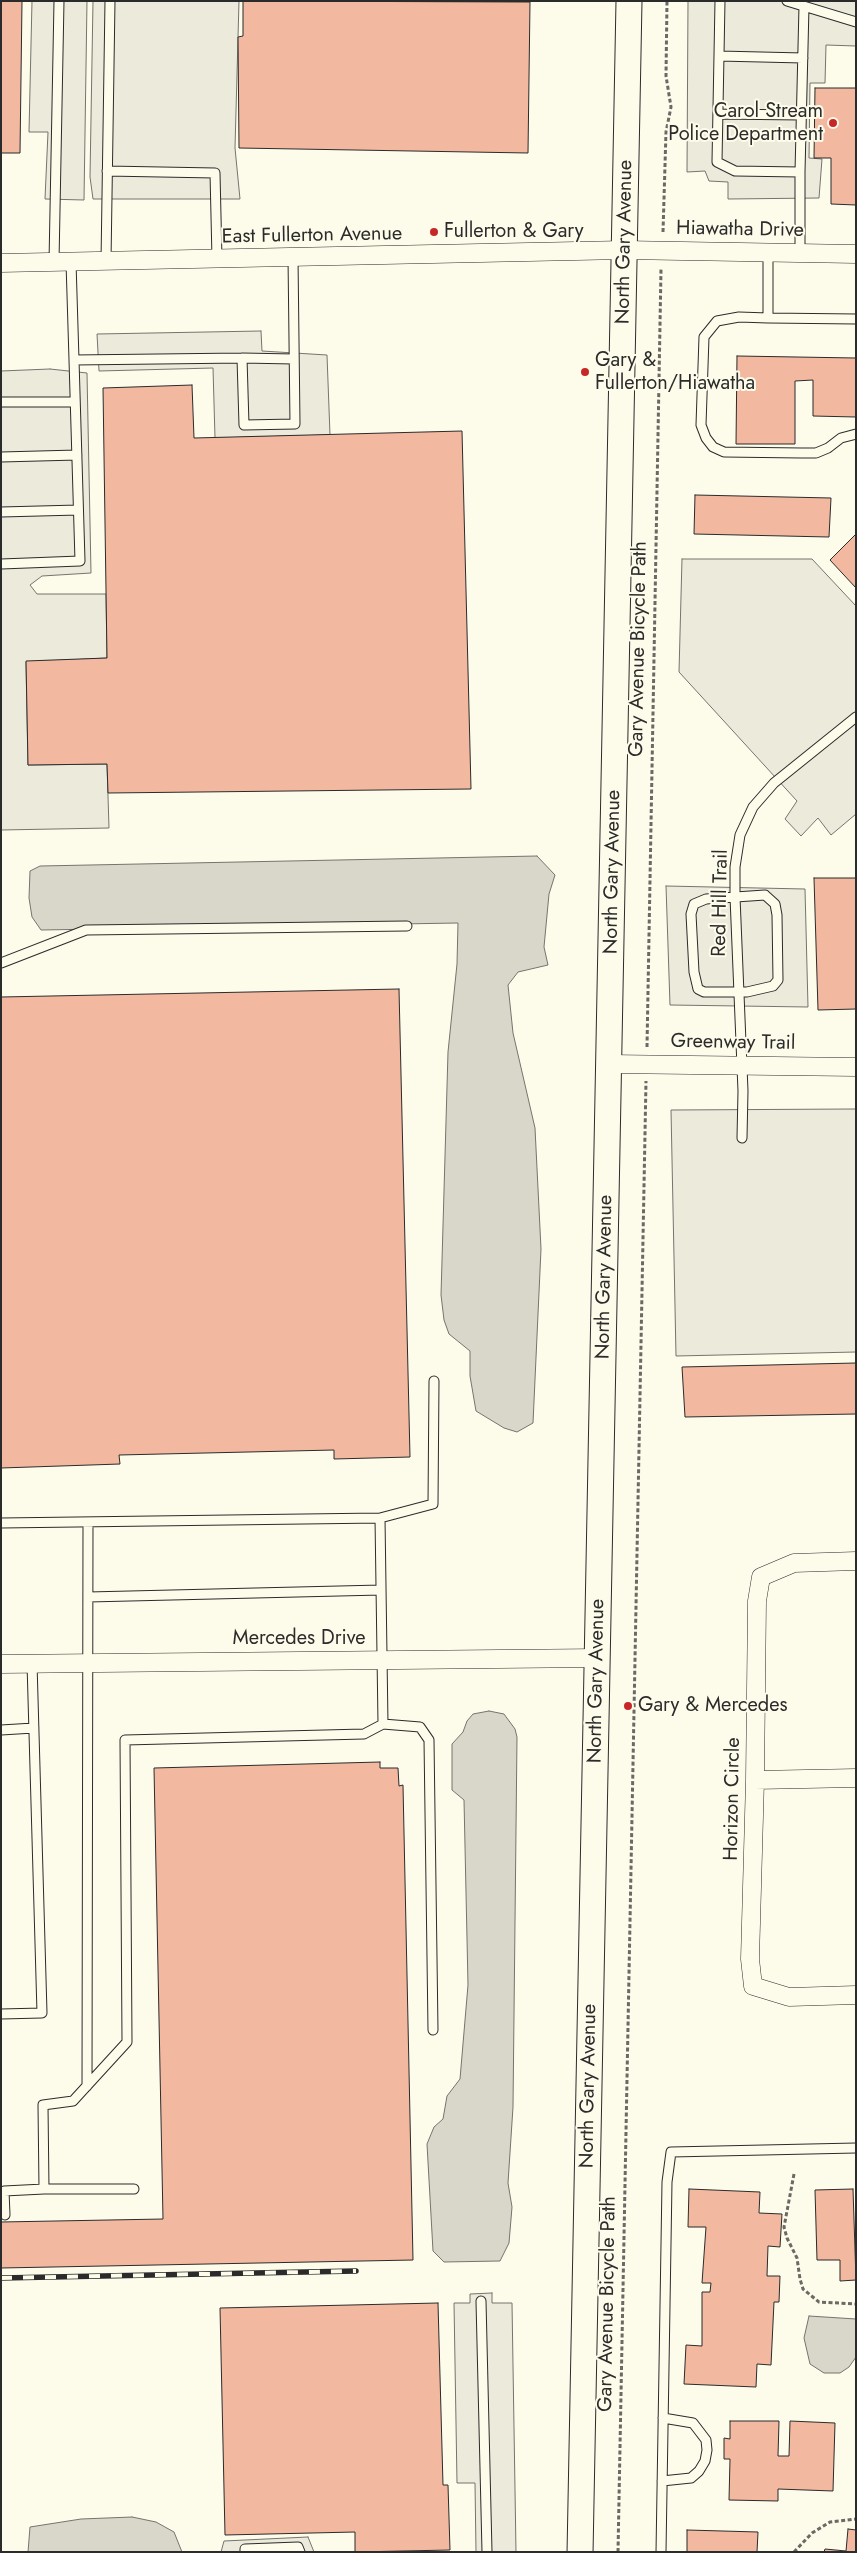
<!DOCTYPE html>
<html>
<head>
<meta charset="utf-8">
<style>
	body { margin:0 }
	#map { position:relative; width:857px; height:2553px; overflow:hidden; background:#fdfbea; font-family:Jost,sans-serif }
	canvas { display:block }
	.frame { position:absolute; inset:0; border:2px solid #2b2b2b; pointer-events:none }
</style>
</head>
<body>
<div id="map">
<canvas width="857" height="2553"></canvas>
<div class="frame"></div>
</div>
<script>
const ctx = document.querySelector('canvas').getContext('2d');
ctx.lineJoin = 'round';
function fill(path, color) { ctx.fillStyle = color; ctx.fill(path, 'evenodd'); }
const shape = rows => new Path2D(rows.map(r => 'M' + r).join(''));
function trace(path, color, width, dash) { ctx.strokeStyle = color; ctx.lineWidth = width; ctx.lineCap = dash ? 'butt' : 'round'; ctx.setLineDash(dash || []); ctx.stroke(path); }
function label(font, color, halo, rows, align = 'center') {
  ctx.font = font + ' Jost,sans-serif'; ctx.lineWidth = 4; ctx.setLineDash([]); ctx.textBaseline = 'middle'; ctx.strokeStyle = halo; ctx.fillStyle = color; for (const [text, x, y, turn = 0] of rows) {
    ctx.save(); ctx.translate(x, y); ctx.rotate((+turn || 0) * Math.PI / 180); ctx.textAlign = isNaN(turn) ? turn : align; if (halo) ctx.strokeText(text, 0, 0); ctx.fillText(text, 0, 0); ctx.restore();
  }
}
const parking = shape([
	[32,1,87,1,84,200,45,199,48,132,29,132,32,1],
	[93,1,239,1,235,148,240,199,93,199,90,177,93,1],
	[688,1,856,1,856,46,826,45,825,83,810,83,809,158,822,159,819,198,728,199,728,182,709,181,705,171,687,172,688,1],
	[261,331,262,351,327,355,330,435,215,438,213,368,99,371,97,334,261,331],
	[50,369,87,373,91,573,42,576,30,585,37,594,106,594,107,658,26,662,28,765,107,764,109,828,1,830,1,371,50,369],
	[682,559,812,559,856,606,856,814,831,835,818,818,801,836,785,819,797,801,679,672,682,559],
	[666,886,805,889,808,1007,670,1005,666,886],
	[856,1109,856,1352,676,1356,671,1110,856,1109],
	[492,2293,492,2303,512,2303,516,2552,476,2552,475,2483,457,2483,454,2303,470,2303,470,2294,492,2293],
	[308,2537,314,2552,221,2552,224,2541,308,2537]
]);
fill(parking, '#eceadb');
trace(parking, '#74746e', 1);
const water = shape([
	[537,856,555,875,549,894,544,947,548,965,518,972,508,985,513,1033,535,1128,541,1249,533,1423,517,1432,504,1428,476,1411,470,1376,470,1351,449,1334,444,1320,441,1295,448,1052,457,964,458,923,41,930,32,917,29,898,30,871,40,866,537,856],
	[489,1711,504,1714,515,1729,517,1737,513,2107,508,2183,512,2207,509,2243,500,2261,444,2262,433,2251,427,2144,434,2127,443,2119,447,2096,460,2079,468,1985,464,1800,452,1790,452,1744,463,1732,467,1721,473,1714,489,1711],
	[809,2316,856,2319,856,2357,849,2367,840,2373,824,2373,810,2364,804,2338,809,2316],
	[132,2517,156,2522,174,2532,182,2552,28,2552,30,2527,81,2519,132,2517]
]);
fill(water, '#d8d7c9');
trace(water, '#74746e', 1);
const building = shape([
	[1,1,22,1,20,153,1,153,1,1],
	[243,1,530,2,528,153,239,148,238,37,243,36,243,1],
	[815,88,856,88,856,205,831,204,831,158,814,158,815,88],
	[737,356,856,358,856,417,813,416,813,380,795,381,795,444,736,444,737,356],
	[192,385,194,438,462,431,471,789,108,793,107,764,28,765,26,661,107,658,103,388,192,385],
	[695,495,831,498,829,537,694,534,695,495],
	[856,534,856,588,830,560,856,534],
	[814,878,856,878,856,1009,818,1010,814,878],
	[399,989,410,1457,334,1459,334,1450,119,1455,120,1464,1,1468,1,997,399,989],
	[856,1363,856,1414,685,1417,682,1367,856,1363],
	[380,1762,380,1768,398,1768,399,1786,403,1785,413,2260,1,2268,1,2222,163,2219,154,1768,380,1762],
	[689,2189,760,2192,759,2213,782,2214,780,2247,768,2246,767,2276,780,2276,779,2302,774,2302,771,2365,757,2364,756,2387,684,2384,686,2345,702,2346,702,2292,710,2292,711,2283,702,2283,706,2227,688,2227,689,2189],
	[853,2189,856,2280,840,2281,840,2260,817,2260,815,2190,853,2189],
	[438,2303,443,2485,448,2485,450,2550,355,2552,355,2532,225,2535,220,2308,438,2303],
	[730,2421,779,2421,778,2456,789,2456,790,2421,835,2423,833,2491,778,2489,778,2501,729,2500,730,2459,724,2459,724,2438,730,2439,730,2421],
	[848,2529,856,2530,856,2552,824,2552,825,2549,846,2551,848,2529],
	[687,2530,758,2532,757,2552,687,2552,687,2530]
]);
fill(building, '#f2b8a0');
trace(building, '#2b2b2b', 1);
const lane = shape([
	[720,1,717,162,735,171,800,172,800,253],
	[787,1,856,22],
	[719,56,803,58],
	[718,114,801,115],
	[107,171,215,173,217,259],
	[800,172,804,6],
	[768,252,768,318,856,319],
	[293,257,295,424,244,425,242,358,294,359],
	[106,261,110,1],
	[54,262,59,1],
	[71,262,74,360,242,358],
	[768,318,739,317,717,321,704,337,701,425,706,438,713,447,724,452,801,453,816,453,828,448,841,438,856,434],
	[1,402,75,402],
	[1,457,77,455],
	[1,512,78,510],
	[1,564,80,561,74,360],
	[765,895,775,904,777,915,778,980,773,986,747,992,704,992,698,989,694,972,691,914,694,904,706,899,765,895],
	[1,963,86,930,407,926],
	[742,1138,743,1091,735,897,735,867,740,835,753,807,774,783,856,717],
	[380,1518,433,1504,434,1381],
	[1,1523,380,1518,383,1724,364,1734,125,1740,127,2042,73,2101,43,2105,44,2189,4,2191,5,2215],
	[88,1597,381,1590],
	[383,1724,420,1727,429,1740,433,2030],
	[1,1730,34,1728],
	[1,2014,42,2013,32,1663],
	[87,2086,88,1522],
	[44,2189,134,2189],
	[481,2301,487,2552],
	[662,2481,691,2478,699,2471,705,2461,707,2450,706,2440,693,2423,663,2418],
	[245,2552,245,2549,298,2547,300,2552],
	[661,2552,667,2182,671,2152,856,2148]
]);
const street = shape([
	[1,263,624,250,856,254],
	[609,1064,856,1067],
	[856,1561,794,1563,761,1577,757,1601,755,1780,750,1959,753,1986,789,1997,856,1995],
	[1,1664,598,1658],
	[755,1780,856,1778]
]);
const secondary = shape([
	[580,2552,629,1]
]);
trace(lane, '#2b2b2b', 11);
trace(street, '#2b2b2b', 19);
trace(secondary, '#2b2b2b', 27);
trace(shape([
	[663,232,666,132,671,107,666,76,667,1],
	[647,1047,661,269],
	[794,2174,784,2227,787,2238,797,2258,800,2279,803,2289,819,2302,856,2304],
	[618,2552,646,1081],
	[794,2552,812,2533,830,2522,856,2519]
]), '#6a6964', 3, [4, 2.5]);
trace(lane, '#fdfbea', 9);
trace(street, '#fdfbea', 18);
trace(secondary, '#fdfbea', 25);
const rail = shape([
	[1,2278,356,2271]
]);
trace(rail, '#2b2b2b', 5.5);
trace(rail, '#fdfbea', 4, [11]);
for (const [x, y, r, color] of [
	[833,123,5,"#c62828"],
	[434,232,5,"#c62828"],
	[585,372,5,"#c62828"],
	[628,1706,5,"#c62828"]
]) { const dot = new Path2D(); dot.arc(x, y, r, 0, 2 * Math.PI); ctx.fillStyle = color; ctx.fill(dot); trace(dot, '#fdfbea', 2); }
label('20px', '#2b2b2b', '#fdfbea', [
	["Carol Stream",823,112,"right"],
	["Police Department",823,135,"right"],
	["Fullerton & Gary",444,232],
	["Gary &",595,361],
	["Fullerton/Hiawatha",595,384],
	["Gary & Mercedes",638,1706]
], 'left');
label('20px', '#2b2b2b', '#fdfbea', [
	["Hiawatha Drive",740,230,1],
	["East Fullerton Avenue",312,236,-1],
	["North Gary Avenue",625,242,-89],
	["Gary Avenue Bicycle Path",639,649,-89],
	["North Gary Avenue",613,872,-89],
	["Red Hill Trail",721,903,-89],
	["Greenway Trail",733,1043,1],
	["North Gary Avenue",605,1277,-89],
	["Mercedes Drive",299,1639],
	["North Gary Avenue",597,1681,-89],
	["Horizon Circle",733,1799,-89],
	["North Gary Avenue",589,2086,-89],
	["Gary Avenue Bicycle Path",608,2304,-89]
]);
</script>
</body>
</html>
